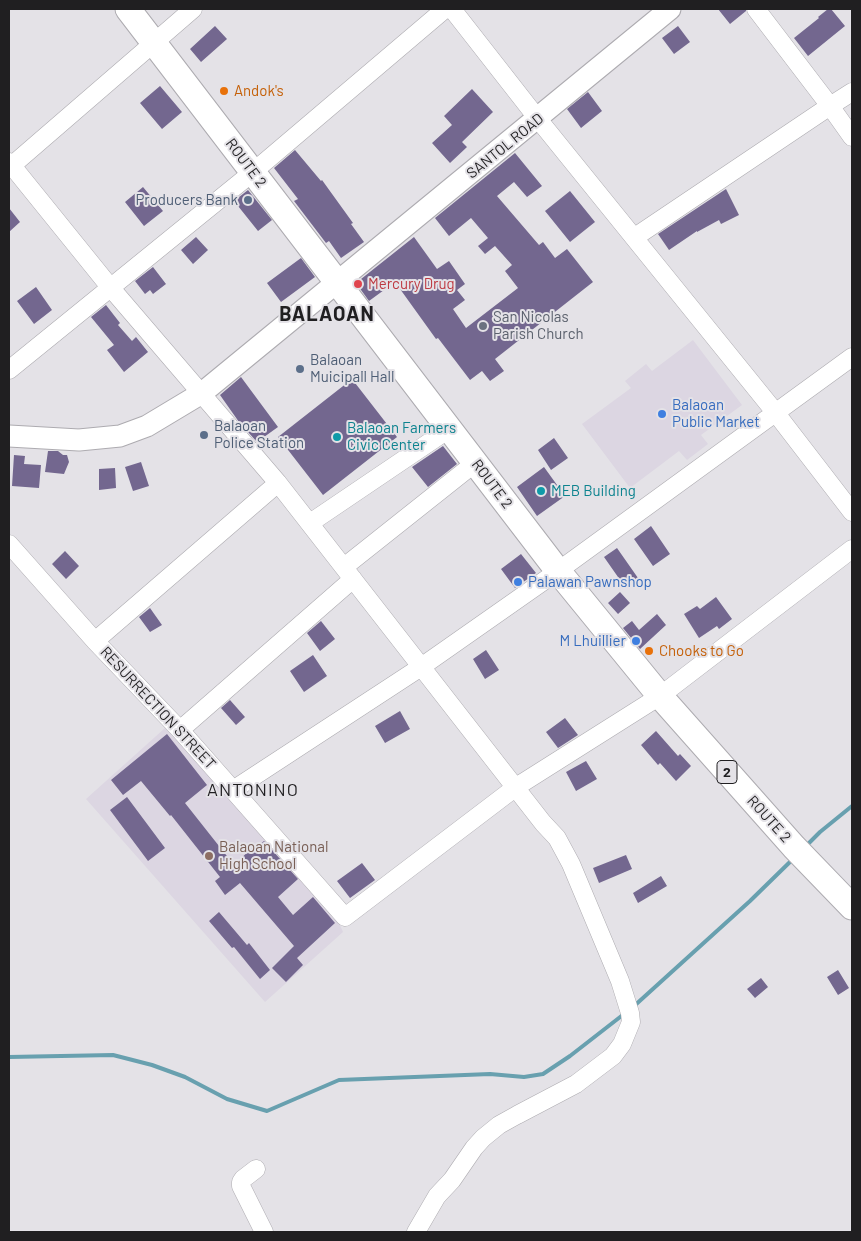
<!DOCTYPE html>
<html>
<head>
<meta charset="utf-8">
<style>
	body { margin:0 }
	#map { position:relative; width:861px; height:1241px; overflow:hidden; background:#e4e2e7; font-family:Barlow,sans-serif }
	canvas { display:block }
	.frame { position:absolute; inset:0; border:10px solid #201f21; pointer-events:none }
</style>
</head>
<body>
<div id="map">
<canvas width="861" height="1241"></canvas>
<div class="frame"></div>
</div>
<script>
const ctx = document.querySelector('canvas').getContext('2d');
ctx.lineJoin = 'round';
function fill(path, color) { ctx.fillStyle = color; ctx.fill(path, 'evenodd'); }
const shape = rows => new Path2D(rows.map(r => 'M' + r).join(''));
function trace(path, color, width, dash) { ctx.strokeStyle = color; ctx.lineWidth = width; ctx.lineCap = dash ? 'butt' : 'round'; ctx.setLineDash(dash || []); ctx.stroke(path); }
function label(font, color, halo, rows, align = 'center') {
  ctx.font = font + ' Barlow,sans-serif'; ctx.lineWidth = 4; ctx.setLineDash([]); ctx.textBaseline = 'middle'; ctx.strokeStyle = halo; ctx.fillStyle = color; for (const [text, x, y, turn = 0] of rows) {
    ctx.save(); ctx.translate(x, y); ctx.rotate((+turn || 0) * Math.PI / 180); ctx.textAlign = isNaN(turn) ? turn : align; if (halo) ctx.strokeText(text, 0, 0); ctx.fillText(text, 0, 0); ctx.restore();
  }
}
fill(shape([
	[693,340,742,405,701,435,708,444,687,460,679,451,630,488,582,424,631,388,625,381,646,364,652,371],
	[165,728,335,914,343,932,265,1002,86,799]
]), '#dcd6e2');
trace(shape([
	[805,847,820,832,852,806],
	[633,1007,750,901,793,859],
	[9,1057,113,1055,152,1065,185,1077,227,1099,267,1111,339,1080,490,1074,524,1077,543,1074,570,1056,624,1014]
]), '#68a0af', 4);
fill(shape([
	[718,9,746,9,746,11,730,24],
	[828,9,831,9,845,26,808,56,794,38,819,18,818,17],
	[215,26,227,39,201,62,190,49],
	[678,26,690,42,674,54,662,38],
	[160,86,182,112,162,129,140,103],
	[472,89,493,112,462,142,467,147,450,163,432,143,452,125,444,116],
	[588,92,602,111,581,128,567,109],
	[295,150,321,181,322,180,353,223,351,224,364,242,341,258,329,241,326,243,294,201,298,199,274,168],
	[515,153,542,186,527,197,514,182,497,196,539,245,543,242,555,258,567,249,593,282,495,359,504,371,490,381,482,371,470,380,438,338,436,339,395,282,369,301,356,283,414,237,437,269,449,261,465,284,457,290,465,300,453,309,466,328,518,288,505,271,512,265,495,246,485,254,478,246,488,238,471,218,449,236,435,218],
	[143,187,163,211,144,226,125,202],
	[726,189,739,215,721,224,719,220,697,232,697,231,669,250,658,234],
	[248,190,272,220,258,231,234,201],
	[570,191,595,222,570,242,545,211],
	[9,208,20,222,9,232],
	[196,237,208,250,193,264,181,250],
	[301,258,315,277,281,302,267,283],
	[153,267,166,284,153,294,150,290,145,294,135,281],
	[36,287,52,310,34,324,17,301],
	[106,305,120,323,118,325,132,341,136,337,148,352,124,372,107,350,114,345,91,317],
	[241,377,278,427,257,442,239,422,220,395],
	[352,379,397,437,323,495,278,437],
	[554,438,568,458,551,470,538,450],
	[443,446,457,464,428,487,412,467],
	[48,451,58,451,63,455,67,455,69,462,64,474,45,472],
	[14,455,25,456,24,464,41,465,39,488,12,486],
	[141,462,149,486,133,491,125,467],
	[544,467,565,496,537,516,517,487],
	[115,468,116,488,99,490,99,469],
	[651,526,670,554,653,566,634,539],
	[617,548,638,578,625,587,604,557],
	[65,551,79,566,66,579,52,564],
	[521,554,536,573,515,588,501,569],
	[620,592,630,603,618,614,608,603],
	[716,597,732,619,719,629,717,626,699,638,684,614,697,606,700,609],
	[150,608,162,625,150,632,139,617],
	[657,614,666,625,640,649,623,628,632,621,639,630],
	[321,621,335,639,320,651,307,633],
	[486,650,499,670,485,679,473,659],
	[313,655,327,676,304,692,290,671],
	[230,700,245,717,236,725,221,708],
	[400,711,410,729,385,743,375,726],
	[565,718,578,735,558,748,546,732],
	[656,731,678,756,680,754,691,766,676,781,660,763,658,765,641,745],
	[167,734,207,785,185,803,234,865,252,848,254,849,264,841,298,879,278,897,293,915,313,897,335,923,297,958,303,965,286,982,272,968,294,946,240,883,225,895,215,881,220,877,171,815,170,816,141,781,123,795,111,780],
	[586,761,597,779,576,791,566,772],
	[127,797,165,848,148,861,110,810],
	[626,855,632,869,599,883,593,868],
	[362,863,375,880,350,898,337,881],
	[661,876,667,886,638,903,633,893],
	[219,912,247,945,249,943,270,970,260,979,234,947,232,948,209,921],
	[838,970,849,988,838,995,827,977],
	[761,978,768,987,755,998,747,989]
]), '#73678f');
const minor = shape([
	[452,9,538,119,775,412,852,512],
	[852,92,830,106,852,137],
	[9,162,110,287,278,483,543,823,557,838,571,864,620,981,630,1013,631,1022,622,1044,613,1056,576,1084,517,1115,499,1125,483,1138,474,1148,452,1180,437,1196,416,1232],
	[9,168,193,9],
	[635,237,830,106,756,9],
	[9,370,253,172,445,9],
	[310,523,449,429],
	[9,544,95,641,180,730,345,917,516,787,660,696,852,549],
	[344,567,475,463],
	[95,641,278,483],
	[180,730,353,579],
	[233,790,421,667,558,571,852,357],
	[256,1169,243,1179,241,1182,241,1186,264,1232]
]);
const major = shape([
	[9,436,79,440,120,436,147,426,202,393,670,9]
]);
const highway = shape([
	[128,9,558,571,660,696,794,847,852,907]
]);
trace(minor, '#adabb0', 19);
trace(major, '#adabb0', 23);
trace(highway, '#adabb0', 27);
trace(minor, '#fff', 18);
trace(major, '#fff', 21);
trace(highway, '#fff', 25);
for (const [x, y, r, color] of [
	[224,91,5,"#e8710a"],
	[248,200,5,"#5c6f8a"],
	[358,284,5,"#e0444e"],
	[483,326,5,"#6b7280"],
	[300,369,5,"#5c6f8a"],
	[662,414,5,"#3f7fe0"],
	[204,435,5,"#5c6f8a"],
	[337,437,5,"#0f9aa8"],
	[541,491,5,"#0f9aa8"],
	[518,582,5,"#3f7fe0"],
	[636,641,5,"#3f7fe0"],
	[649,651,5,"#e8710a"],
	[209,856,5,"#8d6e63"]
]) { const dot = new Path2D(); dot.arc(x, y, r, 0, 2 * Math.PI); ctx.fillStyle = color; ctx.fill(dot); trace(dot, '#e4e2e7', 2); }
for (const [x, y, w] of [
	[727,772,20]
]) { const box = new Path2D(); box.roundRect(x - w / 2, y - 11.5, w, 23, 4); ctx.fillStyle = '#e4e2e7'; ctx.fill(box); trace(box, '#201f21', 1); }
label('bold 14px', '#201f21', null, [
	["2",727,772]
]);
label('15px', '#c56008', '#e4e2e7', [
	["Andok's",234,91],
	["Chooks to Go",659,651]
], 'left');
label('15px', '#201f21', '#e4e2e7', [
	["SANTOL ROAD",505,146,-39],
	["ROUTE 2",246,163,53],
	["ROUTE 2",492,484,53],
	["RESURRECTION STREET",158,708,47],
	["ROUTE 2",769,819,48]
]);
label('15px', '#4e5e75', '#e4e2e7', [
	["Producers Bank",238,200,"right"],
	["Balaoan",310,360],
	["Muicipall Hall",310,377],
	["Balaoan",214,426],
	["Police Station",214,443]
], 'left');
label('15px', '#be3a42', '#e4e2e7', [
	["Mercury Drug",368,284]
], 'left');
label('15px', '#5b616d', '#e4e2e7', [
	["San Nicolas",493,317],
	["Parish Church",493,334]
], 'left');
label('15px', '#366cbe', '#e4e2e7', [
	["Balaoan",672,405],
	["Public Market",672,422],
	["Palawan Pawnshop",528,582],
	["M Lhuillier",626,641,"right"]
], 'left');
label('15px', '#0d838f', '#e4e2e7', [
	["Balaoan Farmers",347,428],
	["Civic Center",347,445],
	["MEB Building",551,491]
], 'left');
label('15px', '#785e54', '#e4e2e7', [
	["Balaoan National",219,847],
	["High School",219,864]
], 'left');
ctx.letterSpacing = '1px';
label('18px', '#201f21', '#e4e2e7', [
	["ANTONINO",253,790]
]);
ctx.letterSpacing = '0px';
ctx.letterSpacing = '1px';
label('bold 20px', '#201f21', '#e4e2e7', [
	["BALAOAN",327,314]
]);
ctx.letterSpacing = '0px';
</script>
</body>
</html>
